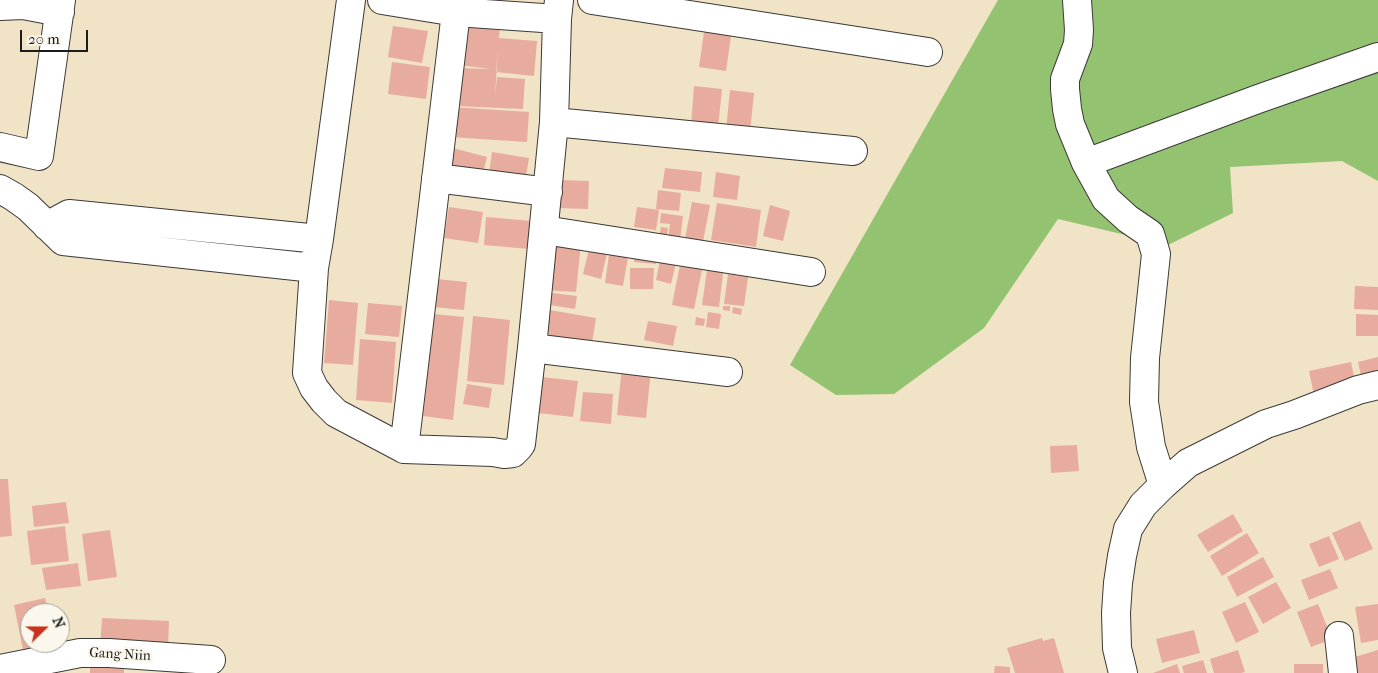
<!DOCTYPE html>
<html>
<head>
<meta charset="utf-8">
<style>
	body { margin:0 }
	#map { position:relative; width:1378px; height:673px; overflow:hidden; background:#f0e3c6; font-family:"IM FELL French Canon",serif }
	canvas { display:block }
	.north { position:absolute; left:20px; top:603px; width:50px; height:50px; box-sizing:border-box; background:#fbf7ec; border:1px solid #a29f99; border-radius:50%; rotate:68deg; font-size:14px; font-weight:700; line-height:20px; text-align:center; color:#1c1c1c }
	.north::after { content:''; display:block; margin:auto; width:18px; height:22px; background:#c8321e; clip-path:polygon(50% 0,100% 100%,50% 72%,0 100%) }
	.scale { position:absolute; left:20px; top:30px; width:68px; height:22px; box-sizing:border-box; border:2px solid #1c1c1c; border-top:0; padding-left:6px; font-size:15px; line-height:18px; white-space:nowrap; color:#1c1c1c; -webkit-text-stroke:4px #fbf7ec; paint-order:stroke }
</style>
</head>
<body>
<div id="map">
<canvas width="1378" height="673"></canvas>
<div class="north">N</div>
<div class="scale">20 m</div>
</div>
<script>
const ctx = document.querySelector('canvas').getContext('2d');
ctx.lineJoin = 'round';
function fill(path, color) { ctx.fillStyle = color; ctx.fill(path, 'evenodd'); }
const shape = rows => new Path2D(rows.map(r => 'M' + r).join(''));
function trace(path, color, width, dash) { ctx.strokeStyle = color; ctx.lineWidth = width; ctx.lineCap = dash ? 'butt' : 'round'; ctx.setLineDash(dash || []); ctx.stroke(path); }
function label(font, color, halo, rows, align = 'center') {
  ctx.font = font + ' "IM FELL French Canon",serif'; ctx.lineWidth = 5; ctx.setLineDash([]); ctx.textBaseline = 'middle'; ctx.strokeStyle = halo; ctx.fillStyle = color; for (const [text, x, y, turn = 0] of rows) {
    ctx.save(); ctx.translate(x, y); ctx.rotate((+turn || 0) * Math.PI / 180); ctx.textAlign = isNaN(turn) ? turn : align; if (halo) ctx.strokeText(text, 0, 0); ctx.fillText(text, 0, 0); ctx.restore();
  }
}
fill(shape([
	[998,0,1378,0,1378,181,1342,161,1230,167,1233,213,1168,245,1058,219,984,328,894,394,836,395,790,365]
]), '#93c271');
fill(shape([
	[463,21,500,25,499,38,537,41,534,76,496,72,498,48,495,96,497,77,525,79,523,109,455,106,455,68,491,69,458,65],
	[705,25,732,29,726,71,699,67],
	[393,26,428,31,422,63,388,57],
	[392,62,430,67,426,99,388,94],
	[694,86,722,89,718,128,691,125],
	[730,90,754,93,750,132,726,130],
	[451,107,529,112,527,142,449,137],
	[449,147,487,157,481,181,443,171],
	[492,152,529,158,524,188,488,182],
	[665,168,702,172,700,192,662,188],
	[716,172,740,176,737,200,713,197],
	[560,180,589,181,588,209,558,208],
	[658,190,681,193,679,211,656,209],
	[692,202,710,205,702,247,684,244],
	[717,203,761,210,756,247,711,240],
	[770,205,790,211,783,241,763,236],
	[449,207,483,212,478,243,444,238],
	[637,207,659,210,656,230,634,227],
	[661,213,683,216,680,240,668,238,670,224,660,223],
	[486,217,532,221,529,249,484,245],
	[661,227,668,228,666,240,659,238],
	[549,240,581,243,576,292,545,290],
	[590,245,608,249,601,279,583,274],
	[610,248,629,251,623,286,605,283],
	[635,251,656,253,656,264,634,262],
	[661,255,677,259,671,284,656,280],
	[681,260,703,265,694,309,672,305],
	[708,263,724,265,719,307,702,305],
	[630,268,654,268,653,289,630,289],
	[728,274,748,277,744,306,724,304],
	[436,279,467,282,464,310,433,307],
	[1355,286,1378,287,1378,310,1354,309],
	[552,293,577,296,575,309,550,305],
	[329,300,358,303,353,365,324,363],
	[368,303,402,306,399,337,365,334],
	[723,306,730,306,730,311,723,310],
	[733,307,742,309,741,315,732,313],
	[550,310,596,318,591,349,545,341],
	[708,312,721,314,719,329,706,327],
	[434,314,464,317,453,420,423,416],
	[1356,314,1378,315,1378,336,1356,336],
	[473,316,510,320,504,385,467,381],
	[696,317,705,319,704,326,695,325],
	[648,321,677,326,673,346,644,340],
	[360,339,396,342,392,403,356,400],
	[1378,357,1378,382,1363,385,1358,362],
	[1351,362,1356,387,1314,395,1309,371],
	[622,367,651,370,646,418,617,415],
	[533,376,578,381,573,417,529,412],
	[467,384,492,388,489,408,463,404],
	[583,392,613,394,611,424,580,421],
	[1077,445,1079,471,1051,473,1050,446],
	[0,479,8,479,12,536,0,537],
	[66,502,69,523,34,527,32,506],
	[1233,514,1243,531,1208,552,1197,535],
	[1360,521,1373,549,1345,561,1332,533],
	[65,526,69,561,31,565,27,531],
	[110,530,117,577,88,581,82,534],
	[1247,533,1259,553,1222,576,1210,556],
	[1329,536,1339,559,1319,567,1309,544],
	[1263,557,1274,577,1237,597,1227,577],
	[78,563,81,586,46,590,42,568],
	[1330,569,1338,588,1309,600,1301,580],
	[1276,582,1291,608,1263,624,1248,597],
	[45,598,48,613,30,613,30,643,51,644,23,650,14,605],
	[1245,602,1259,632,1236,643,1222,612],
	[1318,604,1332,639,1311,647,1297,612],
	[1378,604,1378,640,1361,643,1355,607],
	[102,618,169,621,168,652,100,649],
	[1194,630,1200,653,1162,663,1156,639],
	[1042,638,1043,641,1054,638,1064,673,1015,673,1007,648],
	[1238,650,1245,672,1241,673,1214,673,1210,659],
	[1378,650,1378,673,1352,673,1348,659],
	[124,660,124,673,90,673,90,661],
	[1203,660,1207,673,1184,673,1182,666],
	[1177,664,1180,673,1153,673],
	[1294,664,1323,664,1323,673,1294,673],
	[995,666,1010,667,1010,673,994,673]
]), '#e8ac9f');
const minor = shape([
	[351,0,319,239,314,268,307,373,314,388,324,401,336,413,404,449,493,452,504,454,513,453,518,448,521,444,522,435,532,348,554,122,557,19,559,0],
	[382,0,456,12,557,19],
	[592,0,928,52],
	[1077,0,1079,30,1078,44,1065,79,1065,89,1067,109,1070,124,1086,163,1258,99,1378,57],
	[0,6,23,5,60,12],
	[554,122,853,151],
	[0,147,39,156,61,0],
	[1086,163,1106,199,1128,219,1150,234,1156,254,1145,358,1144,402,1151,447,1163,485],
	[436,178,548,192],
	[0,189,14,197,28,207,63,241,314,268],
	[47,226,69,214,319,239],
	[544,230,811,272],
	[532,348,728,372],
	[404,449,456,12],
	[1339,636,1343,673],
	[0,669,80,653,109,653,211,660],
	[1123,673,1117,648,1116,613,1118,583,1122,556,1128,529,1143,505,1163,485,1188,463,1266,424,1294,415,1358,390,1378,385]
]);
trace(minor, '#3c3a36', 30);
trace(minor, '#fff', 28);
label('14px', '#1c1c1c', '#fbf7ec', [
	["Gang Niin",120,655,3]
]);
</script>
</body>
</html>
